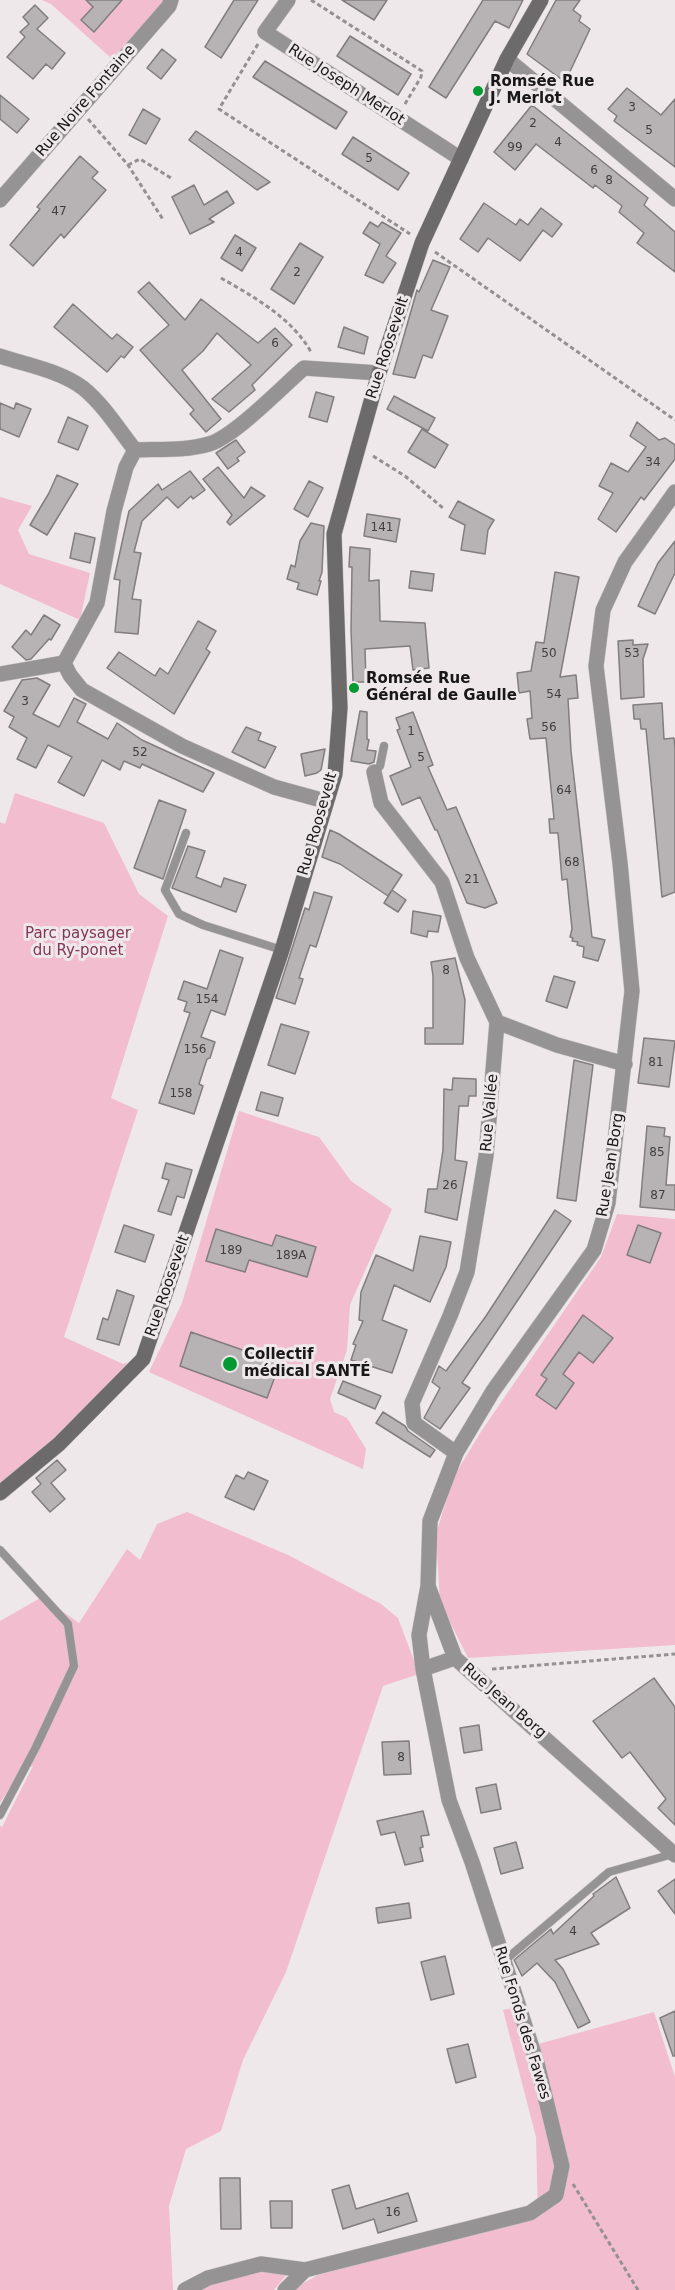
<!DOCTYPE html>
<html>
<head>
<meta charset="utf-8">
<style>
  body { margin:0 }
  canvas { display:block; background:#eee8ea }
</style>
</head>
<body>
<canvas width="675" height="2290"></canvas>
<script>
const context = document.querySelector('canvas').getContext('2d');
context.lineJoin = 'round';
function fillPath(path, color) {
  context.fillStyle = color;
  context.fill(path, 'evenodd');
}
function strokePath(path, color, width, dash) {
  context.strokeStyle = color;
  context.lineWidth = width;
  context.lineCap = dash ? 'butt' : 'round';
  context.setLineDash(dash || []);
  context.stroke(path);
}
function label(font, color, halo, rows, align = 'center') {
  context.font = font + ' "DejaVu Sans",sans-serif';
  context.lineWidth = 6;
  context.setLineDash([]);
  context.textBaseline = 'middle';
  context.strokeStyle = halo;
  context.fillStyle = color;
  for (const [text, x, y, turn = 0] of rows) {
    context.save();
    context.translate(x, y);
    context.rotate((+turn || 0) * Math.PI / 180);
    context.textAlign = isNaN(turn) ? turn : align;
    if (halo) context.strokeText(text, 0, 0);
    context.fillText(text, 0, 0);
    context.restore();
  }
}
fillPath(new Path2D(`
  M42 0H170L169 6 111 58 51 4Z
  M0 497 32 506 18 530 29 554 90 573 80 620 0 584Z
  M15 793 104 823 139 894 168 916 111 1098 138 1110 64 1337 123 1364 143 1359 0 1493V822L5 824Z
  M239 1111 319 1137 351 1181 392 1209 350 1305 347 1350 330 1399 334 1412 347 1418 366 1449 363 1469 149 1372 182 1303Z
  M617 1214 675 1219V1645L468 1658 440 1602 436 1534 453 1478 482 1430 601 1257Z
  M187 1512 288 1555 381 1604 398 1618 419 1674 383 1686 286 1972 243 2060 221 2131 186 2149 169 2206 173 2290H0V1826L2 1827 33 1766 20 1772 0 1803V1621L42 1597 79 1623 127 1549 140 1560 157 1524Z
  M517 2007 531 2046 654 2012 675 2077V2290H291L318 2275 538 2215 536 2137 503 2010Z
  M265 2268 286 2275 274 2290H199L218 2280Z`), '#f2bdcf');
const building = new Path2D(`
  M86 0H122L94 32 81 20 93 7Z
  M234 0H258L221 58 205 47Z
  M342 0H387L374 20Z
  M483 0H523L509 28 495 21 446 98 429 87Z
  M556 0H580L573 10 581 16 579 21 590 29 565 82 527 54Z
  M35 5 48 18 37 29 65 53 52 69 46 64 33 79 7 57 25 37 20 32 29 24 23 17Z
  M350 36 411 74 398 95 337 56Z
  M162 49 176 60 161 79 147 68Z
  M265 61 347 112 336 129 253 77Z
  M627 88 661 115 675 99V167L614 121 617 116 608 109Z
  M0 95 29 119 17 133 0 119Z
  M532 105 648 198 644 205 675 232V272L637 243 644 233 619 212 622 206 595 185 593 188 536 144 515 170 494 152Z
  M143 109 160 119 146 144 129 135Z
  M196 131 270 182 257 190 189 140Z
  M353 137 409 173 398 190 342 154Z
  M80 156 98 172 92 178 106 190 64 238 61 234 33 266 10 245 40 209 37 207Z
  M194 185 204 205 227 191 234 203 209 219 214 222 190 234 172 197Z
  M484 203 516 225 520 219 528 225 541 208 562 224 552 237 543 230 520 261 488 238 478 252 460 239Z
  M370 222 378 227 382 222 401 233 386 256 396 263 383 283 365 275 380 244 363 233Z
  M235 235 256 248 242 271 221 258Z
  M300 243 323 257 294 304 271 289Z
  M433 260 450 267 431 310 448 316 432 358 423 355 415 378 393 374 417 290 419 292Z
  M149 282 185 320 201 299 258 343 275 328 292 345 252 385 255 390 229 412 212 399 251 365 217 333 203 351 182 370 221 419 206 432 190 414 194 410 140 350 169 325 138 292Z
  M73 304 112 339 117 334 133 347 124 358 121 356 107 372 54 327Z
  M344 327 368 337 364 354 338 347Z
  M316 392 334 397 327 422 309 417Z
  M394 396 435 418 428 431 387 409Z
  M0 403 14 409 16 403 31 409 19 437 0 429Z
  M68 417 88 426 78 450 58 442Z
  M637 422 659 440 665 438 675 445V459L644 500 641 497 616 532 598 519 613 493 599 486 611 463 628 472 646 447 630 436Z
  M422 429 448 445 435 468 408 452Z
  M236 440 245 452 237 458 239 461 228 469 216 453Z
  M218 467 244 498 251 487 265 496 230 525 227 522 232 515 203 479Z
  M190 471 205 490 193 499 191 496 178 508 167 497 142 521 134 552 141 553 132 599 141 600 138 634 115 632 120 580 114 579 129 511 158 484 162 490Z
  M57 475 78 484 47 535 30 525 49 493Z
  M309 481 323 488 308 517 294 509Z
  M458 501 494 520 488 530 485 554 461 550 465 525 449 517Z
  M367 514 400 519 396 542 364 536Z
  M311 523 324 526 322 572 319 581H321L317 595 297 589 299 583 287 579 291 565 295 567 300 541Z
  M75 533 95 538 90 563 70 558Z
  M675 541V573L655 614 638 606 658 563Z
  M350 547 370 549 369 581 379 580 380 621 425 623 429 668 413 670 410 646 365 649 366 682H353L351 630 352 567H349Z
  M411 571 434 574 432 591 409 588Z
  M555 572 579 577 560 677 576 675 578 698 568 699 571 751 592 937 605 940 598 961 583 957 584 947 577 945 578 942 572 941 573 938 570 937 572 929 567 879 562 880 558 833H550L549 819H554L546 738 530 739 527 719 532 718 530 691 519 693 517 673 531 671 536 642 544 643Z
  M44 615 60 625 51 640 49 639 31 659 26 660 12 647 26 630 31 635Z
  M198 621 216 631 206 649 210 652 174 714 107 668 119 652 155 676 160 668 168 674Z
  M633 640V645L648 644 643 659 644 697 621 699 618 641Z
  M37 678 50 685 33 714 59 727 74 698 86 704 77 722 108 739 117 723 142 740 214 773 203 792 142 764 140 768 124 761 120 770 102 760 84 796 58 782 72 757 48 745 36 768 17 759 27 738 9 727 14 717 4 711 22 680Z
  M662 703 664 739 674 738 675 748V892L662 897 646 729H641L640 719H634L633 705Z
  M360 711 367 712V739L369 740 367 750 376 751 374 762 369 764 351 761Z
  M413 712 433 765 428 767 447 810 456 807 497 903 485 908 467 903 437 830H435L420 797 402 805 390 776 411 767 397 730 400 729 396 718Z
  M246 727 261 733 258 740 276 747 265 768 232 752Z
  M325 749 321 770 317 773 305 776 301 754Z
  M159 800 186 810 163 879 134 868Z
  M330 830 339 834 402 875 388 896 340 864 322 857Z
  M188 846 205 851 196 877 221 887 224 878 246 885 236 912 172 888Z
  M392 890 406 900 398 912 384 903Z
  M314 892 332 897 316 947 310 945 299 978 303 979 295 1004 276 998 305 908 309 910Z
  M413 911 441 916 438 932 428 931 427 937 411 933Z
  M220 950 243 958 225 1015 211 1010 201 1037 215 1042 210 1058 207 1059 199 1084 203 1086 194 1114 159 1103 190 1013 184 1011 187 1002 178 999 184 981 207 989Z
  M455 958 465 1000 463 1044H425V1028H433V976L431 962Z
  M554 976 575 982 567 1008 546 1001Z
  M281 1024 309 1032 295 1074 268 1065Z
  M644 1038 675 1041 669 1087 638 1083Z
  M574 1060 593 1065 576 1201 557 1198Z
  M453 1078 476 1079V1096H469L468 1106H459L455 1160 467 1162 457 1220 425 1212 428 1189H437L443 1150 444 1089 452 1090Z
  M261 1092 283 1098 278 1116 256 1110Z
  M647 1126 665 1128 664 1136 670 1137 666 1185H675V1210L640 1207Z
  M166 1163 192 1170 184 1198 177 1196 171 1215 158 1211 169 1180 162 1178Z
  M555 1210 571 1221 462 1383 470 1388 440 1429 424 1418 440 1388 432 1382 439 1366 446 1371 486 1316Z
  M124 1225 154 1235 145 1262 115 1252Z
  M638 1225 661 1233 650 1263 627 1255Z
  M216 1229 272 1246 276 1235 316 1247 307 1277 249 1260 245 1272 206 1261Z
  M420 1236 451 1242 446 1267 430 1302 394 1285 382 1320 407 1330 392 1373 351 1360 356 1345 353 1344 363 1321 359 1320 361 1292 376 1255 413 1271Z
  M117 1290 134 1296 119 1345 97 1339 103 1318 108 1320Z
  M583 1315 613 1338 593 1363 579 1352 563 1374 574 1383 556 1409 536 1395 547 1379 541 1375Z
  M191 1332 280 1363 267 1398 180 1366Z
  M343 1381 381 1396 375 1409 338 1393Z
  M383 1412 405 1426 408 1431 435 1450 430 1457 376 1423Z
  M57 1460 66 1470 51 1483 65 1499 50 1512 32 1492 41 1484 36 1478Z
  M248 1472 268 1481 254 1510 225 1497 236 1475 244 1479Z
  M654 1678 675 1707V1825L658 1808 666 1799 630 1752 622 1758 593 1721Z
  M479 1725 482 1750 464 1753 460 1728Z
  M409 1741 411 1774 384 1775 382 1742Z
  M496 1784 501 1809 481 1813 476 1788Z
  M423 1811 429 1835 421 1836 423 1847 420 1848 423 1861 405 1865 395 1832 381 1835 377 1821Z
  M516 1842 523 1868 501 1874 494 1848Z
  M616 1877 630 1908 591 1933 599 1944 555 1960 563 1969 590 2022 578 2028 555 1982 537 1963 522 1976 514 1960 551 1929 553 1934 594 1896 593 1894Z
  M675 1879V1914L658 1891Z
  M409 1903 411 1918 378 1923 376 1908Z
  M445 1956 454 1994 431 2000 421 1962Z
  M675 2011V2056H673L660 2018Z
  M468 2044 476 2077 456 2083 447 2049Z
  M220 2178H240L241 2229H221Z
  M349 2185 356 2209 408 2193 417 2221 378 2233 374 2219 343 2229 332 2190Z
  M270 2201H292V2228H271Z`);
fillPath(building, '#b7b2b4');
strokePath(building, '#827d7e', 1.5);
const service = new Path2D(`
  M374 772 380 766 384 746
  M186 833 165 890 179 914 203 925 282 950
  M0 1550 68 1624 74 1666 36 1747 0 1815
  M504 1961 609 1872 673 1854`);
const minor = new Path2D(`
  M288 0 265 32 461 159
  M507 59 675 199
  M0 200 169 6 171 0
  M0 356C27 365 61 371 83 388 104 405 119 430 135 450
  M135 450C159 449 185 451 209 444 234 437 283 386 304 368L379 373
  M675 492 625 562 603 610 596 666 620 863 632 991 608 1203 594 1250 493 1391 456 1453 430 1521 428 1586 455 1658 675 1855
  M64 663 70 675 82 690 182 746 274 787 325 801
  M64 663 97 603 114 511 126 467 135 450
  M0 674 64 663
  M374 772 381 803 442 882 467 958 497 1022 486 1156 467 1272 450 1316 412 1403 414 1423 456 1453
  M497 1022 557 1045 625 1064
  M423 1669 455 1658
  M185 2290 208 2278 261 2264 305 2270 530 2213 556 2195 562 2166 537 2063 472 1862 449 1800 423 1669 419 1635 428 1586
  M285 2290 305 2270`);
const secondary = new Path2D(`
  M0 1493 59 1444 143 1359 282 950 335 774 340 708 334 534 379 373 422 243 507 59 541 0`);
strokePath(service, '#c8c2c4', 9);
strokePath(minor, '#c8c2c4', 16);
strokePath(secondary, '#c8c2c4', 16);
strokePath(new Path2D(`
  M311 0 422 71 421 77 405 104
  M258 44 219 109 410 234
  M88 119 128 165 164 221
  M128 165 140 159 171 178
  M435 252 675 420
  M221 278C254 297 292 318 311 352
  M373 456 405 476 443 508
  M492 1669 675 1654
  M573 2184 638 2290`), '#959092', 3, [4.5, 3]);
strokePath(service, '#969394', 8);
strokePath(minor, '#969394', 15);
strokePath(secondary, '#6d6a6b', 15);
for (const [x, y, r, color] of [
  [478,91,6,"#039a33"],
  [354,688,6,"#039a33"],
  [230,1364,8,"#039a33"]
]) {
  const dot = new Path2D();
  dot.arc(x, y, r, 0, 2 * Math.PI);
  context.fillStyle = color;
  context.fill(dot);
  strokePath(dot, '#eee8ea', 2);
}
label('12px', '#403e3f', null, [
  ["3",632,108],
  ["2",533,124],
  ["5",649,131],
  ["4",558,143],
  ["99",515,148],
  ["5",369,159],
  ["6",594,171],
  ["8",609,181],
  ["47",59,212],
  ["4",239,253],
  ["2",297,273],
  ["6",275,344],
  ["34",653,463],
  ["141",382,528],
  ["50",549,654],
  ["53",632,654],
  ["54",554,695],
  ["3",25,702],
  ["56",549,728],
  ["1",411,732],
  ["52",140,753],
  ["5",421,758],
  ["64",564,791],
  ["68",572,863],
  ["21",472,880],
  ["8",446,971],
  ["154",207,1000],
  ["156",195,1050],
  ["81",656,1063],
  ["158",181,1094],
  ["85",657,1153],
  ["26",450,1186],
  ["87",658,1196],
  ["189",231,1251],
  ["189A",291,1256],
  ["8",401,1758],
  ["4",573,1932],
  ["16",393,2213]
]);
label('bold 15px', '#191718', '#eee8ea', [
  ["Romsée Rue",490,82],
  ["J. Merlot",490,99],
  ["Romsée Rue",366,679],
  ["Général de Gaulle",366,696],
  ["Collectif",244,1355],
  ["médical SANTÉ",244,1372]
], 'left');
label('15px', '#191718', '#eee8ea', [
  ["Rue Joseph Merlot",346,85,33],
  ["Rue Noire Fontaine",86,101,-49],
  ["Rue Roosevelt",388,348,-72],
  ["Rue Roosevelt",318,824,-74],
  ["Rue Vallée",490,1113,-85],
  ["Rue Jean Borg",611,1165,-81],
  ["Rue Roosevelt",168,1286,-71],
  ["Rue Jean Borg",504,1701,41],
  ["Rue Fonds des Fawes",522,2023,73]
]);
label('15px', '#823555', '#eee8ea', [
  ["Parc paysager",78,934],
  ["du Ry-ponet",78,951]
]);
</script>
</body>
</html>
